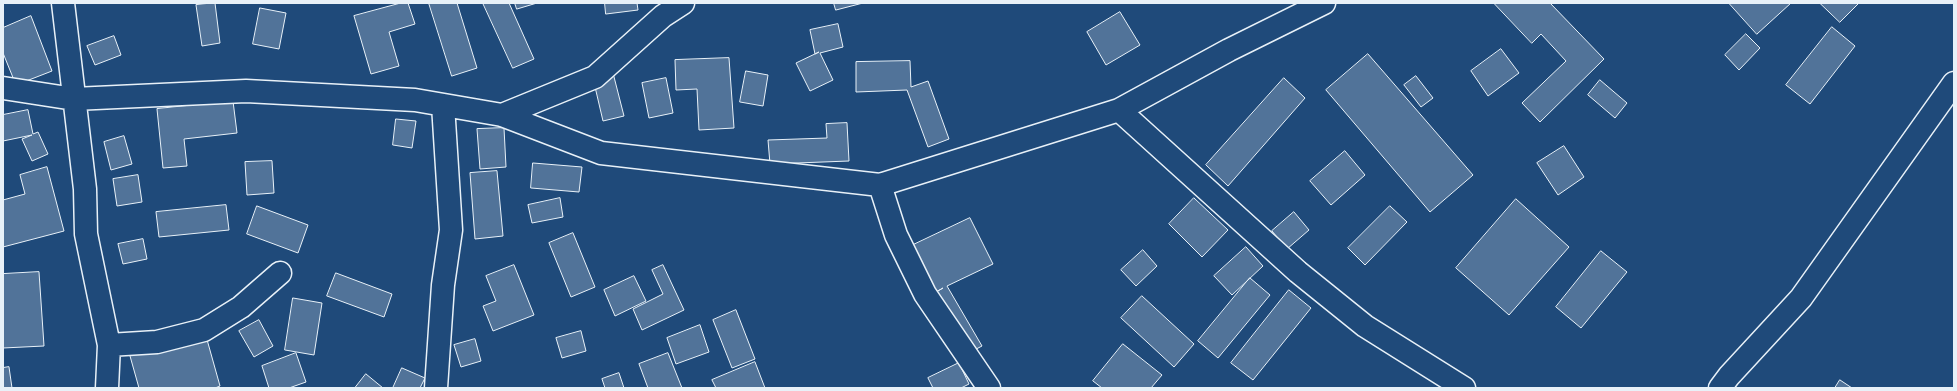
<!DOCTYPE html>
<html>
<head>
<meta charset="utf-8">
<style>
  body { margin:0 }
  #map { position:relative; width:1957px; height:391px; overflow:hidden; background:#1f4a7a; font-family:Mynerve,sans-serif }
  canvas { display:block }
  .frame { position:absolute; inset:0; border:4px solid #e8f1f8; pointer-events:none }
</style>
</head>
<body>
<div id="map">
<canvas width="1957" height="391"></canvas>
<div class="frame"></div>
</div>
<script>
const context = document.querySelector('canvas').getContext('2d');
context.lineJoin = 'round';
function fillPath(path, color) {
  context.fillStyle = color;
  context.fill(path, 'evenodd');
}
function strokePath(path, color, width, dash) {
  context.strokeStyle = color;
  context.lineWidth = width;
  context.lineCap = dash ? 'butt' : 'round';
  context.setLineDash(dash || []);
  context.stroke(path);
}
const building = new Path2D(`
  M215 3 220 43 202 46 196 5Z
  M401 3H408L415 24 389 32 399 66 371 74 354 16Z
  M429 3H457L477 68 452 76Z
  M483 3H509L534 59 513 68Z
  M515 3H537L517 9Z
  M605 3H637L638 10 606 14Z
  M834 3H863L836 10Z
  M1494 3H1550L1604 59 1540 122 1522 103 1566 61 1541 34 1532 43Z
  M1729 3H1791L1757 34Z
  M1820 3H1859L1840 22Z
  M260 8 286 13 279 49 253 44Z
  M1120 12 1140 45 1106 65 1087 32Z
  M31 16 52 71 16 85 3 53V28Z
  M838 24 843 47 820 53 833 80 810 91 796 63 819 52 815 54 810 30Z
  M1832 27 1855 46 1810 104 1786 85Z
  M1746 34 1760 48 1739 70 1725 55Z
  M114 36 121 55 95 65 87 46Z
  M1501 49 1519 73 1488 96 1471 71Z
  M1368 54 1473 175 1430 212 1326 90Z
  M729 58 734 128 699 130 697 89 676 90 675 60Z
  M910 61 911 87 928 81 949 139 928 147 907 90 856 92V62Z
  M612 69 624 116 603 121 592 74Z
  M746 71 768 75 763 106 740 102Z
  M1416 76 1433 98 1421 107 1404 85Z
  M666 78 673 113 649 118 642 83Z
  M1284 78 1305 98 1228 186 1206 165Z
  M1600 80 1627 103 1615 118 1588 95Z
  M233 101 237 133 184 139 187 166 163 168 157 109Z
  M28 110 33 134 38 132 48 154 32 161 22 139 32 135 3 141V115Z
  M396 119 416 121 412 148 393 145Z
  M847 123 849 161 770 164 768 140 827 138 826 124Z
  M504 128 506 167 480 169 477 129Z
  M124 136 132 164 111 170 104 142Z
  M1564 146 1584 177 1558 195 1537 163Z
  M1345 151 1365 175 1331 205 1310 181Z
  M272 161 274 193 247 195 245 162Z
  M533 163 582 167 579 192 531 188Z
  M47 167 64 231 3 247V200L25 194 20 175Z
  M497 171 503 236 475 239 470 173Z
  M138 175 142 202 117 206 113 179Z
  M560 198 563 217 532 223 528 205Z
  M1194 198 1228 230 1202 257 1169 224Z
  M1516 199 1569 247 1509 315 1456 268Z
  M226 205 229 230 159 237 156 212Z
  M257 206 308 225 298 253 247 234Z
  M1390 206 1407 222 1365 265 1348 248Z
  M1294 212 1309 230 1287 249 1272 231Z
  M970 218 993 264 947 286 982 346 963 356 928 297 943 288 932 294 909 247Z
  M573 233 595 287 571 297 549 243Z
  M143 239 147 259 123 264 118 244Z
  M1246 247 1263 266 1232 295 1214 276Z
  M1143 250 1157 266 1136 286 1121 270Z
  M1601 251 1627 272 1581 328 1556 307Z
  M514 265 534 315 493 331 483 306 496 301 486 276Z
  M663 265 684 310 642 330 633 309 663 294 652 270Z
  M39 272 44 346 3 348V274Z
  M336 273 392 294 384 317 327 296Z
  M634 276 646 301 615 316 604 290Z
  M1250 278 1270 295 1218 358 1198 341Z
  M1289 290 1311 308 1253 380 1231 363Z
  M1142 296 1194 344 1174 367 1121 318Z
  M293 298 322 303 314 355 285 350Z
  M736 310 755 359 732 368 713 320Z
  M259 320 273 346 254 357 239 331Z
  M700 325 709 352 676 364 667 338Z
  M581 331 586 351 562 358 556 338Z
  M206 336 220 386 215 388H139L130 356Z
  M475 339 481 361 461 367 454 345Z
  M1123 344 1162 375 1151 388H1102L1093 381Z
  M296 353 306 382 289 388H269L262 366Z
  M668 353 682 388H648L639 364Z
  M755 362 765 388H716L712 380Z
  M959 363 969 384 961 388H933L928 378Z
  M9 367 12 388H3V368Z
  M402 368 425 378 420 388H393Z
  M619 373 624 388H605L602 379Z
  M366 374 383 388H355Z
  M1840 380 1852 388H1835Z`);
fillPath(building, '#517399');
strokePath(building, '#e8f1f8', 1);
const minor = new Path2D(`
  M63 3 85 189 86 234 109 345 107 388
  M3 88 74 99 246 91 415 100 502 115 601 153 880 185 1119 110 1229 50 1324 3
  M1119 110 1298 272 1365 326 1464 388
  M502 115 595 77 663 16 683 3
  M880 185 896 235 925 294 989 388
  M109 345 157 342 204 330 241 307 280 273
  M436 388 443 285 451 230 443 105
  M1720 388 1729 376 1801 298 1954 83`);
strokePath(minor, '#e8f1f8', 25);
strokePath(minor, '#1f4a7a', 22);
</script>
</body>
</html>
